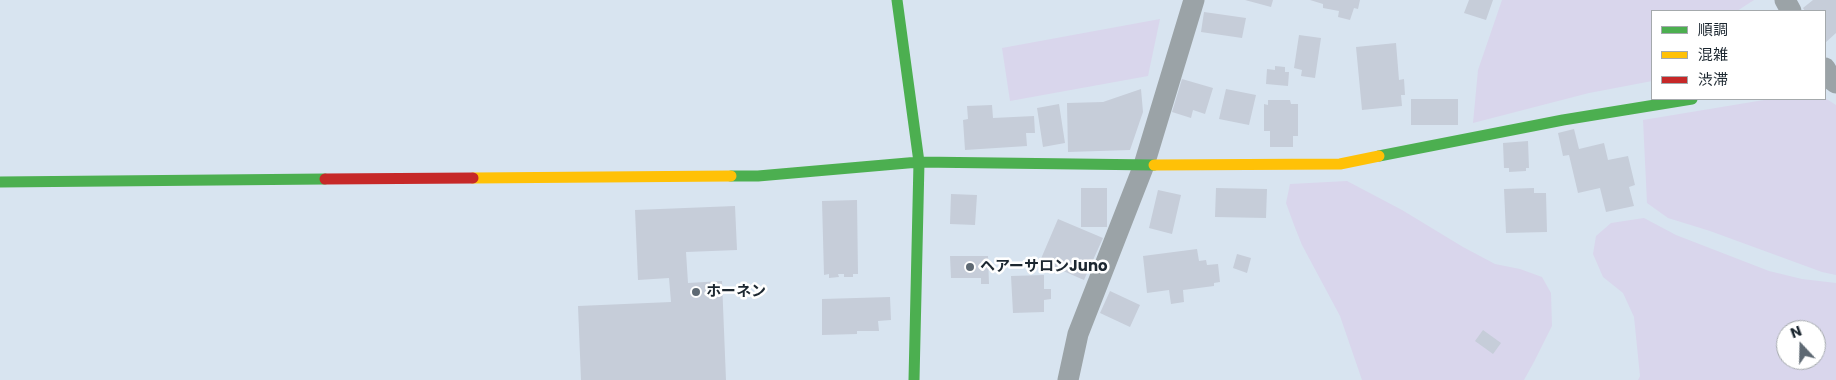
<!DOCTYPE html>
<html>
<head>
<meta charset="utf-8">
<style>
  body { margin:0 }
  #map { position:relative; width:1836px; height:380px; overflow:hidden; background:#d8e4f0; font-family:Poppins,"Noto Sans JP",sans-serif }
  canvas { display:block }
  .legend { position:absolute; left:1651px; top:10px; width:175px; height:90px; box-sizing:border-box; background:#fff; border:1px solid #a4a9ac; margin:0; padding:6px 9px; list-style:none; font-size:15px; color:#1c2730 }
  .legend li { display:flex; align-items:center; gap:10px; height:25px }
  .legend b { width:25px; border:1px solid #a4a9ac }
  .north { position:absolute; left:1776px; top:320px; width:50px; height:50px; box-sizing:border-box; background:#fff; border:1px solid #a4a9ac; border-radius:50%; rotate:339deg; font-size:14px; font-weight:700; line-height:20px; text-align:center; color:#1c2730 }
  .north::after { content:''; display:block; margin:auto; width:18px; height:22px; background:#5e6973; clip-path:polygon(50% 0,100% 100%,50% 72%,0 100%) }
</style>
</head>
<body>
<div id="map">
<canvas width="1836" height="380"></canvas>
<ul class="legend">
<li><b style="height:6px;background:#4caf50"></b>順調</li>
<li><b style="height:6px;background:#ffc107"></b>混雑</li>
<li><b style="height:6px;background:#c62828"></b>渋滞</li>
</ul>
<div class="north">N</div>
</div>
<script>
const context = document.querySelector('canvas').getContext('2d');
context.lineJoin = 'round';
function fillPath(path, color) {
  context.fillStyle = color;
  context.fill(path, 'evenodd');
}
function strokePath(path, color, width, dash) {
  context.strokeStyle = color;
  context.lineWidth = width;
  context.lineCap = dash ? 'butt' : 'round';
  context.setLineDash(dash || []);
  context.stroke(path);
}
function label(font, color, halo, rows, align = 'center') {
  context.font = font + ' Poppins,"Noto Sans JP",sans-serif';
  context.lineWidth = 5;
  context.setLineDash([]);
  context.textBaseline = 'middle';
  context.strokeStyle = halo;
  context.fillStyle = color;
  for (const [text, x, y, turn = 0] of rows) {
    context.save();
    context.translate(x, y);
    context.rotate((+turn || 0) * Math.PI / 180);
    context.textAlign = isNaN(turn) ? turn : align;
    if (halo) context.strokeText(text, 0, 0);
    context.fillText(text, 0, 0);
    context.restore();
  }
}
fillPath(new Path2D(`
  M1502 0H1754L1737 11H1652V81L1589 93 1473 123 1478 70Z
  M1160 19 1148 76 1010 101 1002 48Z
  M1825 98 1836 105V275L1822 272 1710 231 1668 218 1647 203 1643 120 1770 99Z
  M1347 181 1402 210 1463 247 1495 264 1520 269 1542 277 1551 293 1552 326 1535 360 1524 380H1362L1340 316 1302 245 1294 225 1286 203 1290 184Z
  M1644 218 1676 235 1769 271 1802 279 1836 283V380H1638L1640 376 1634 317 1623 293 1603 277 1593 254 1596 236 1611 223ZM1786 330H1816V360H1786Z`), '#d9d6ec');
fillPath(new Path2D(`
  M1245 0H1273L1271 7Z
  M1310 0H1360L1358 9 1354 8 1350 20 1338 17 1339 11 1323 8V4Z
  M1469 0H1493L1486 20 1464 13Z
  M1813 0H1836V33L1825 43V11H1805L1803 8Z
  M1204 12 1246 18 1242 38 1201 32Z
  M1299 35 1321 38 1315 78 1301 76 1302 70 1294 68Z
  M1396 43 1399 80 1404 79 1405 95H1401L1402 106 1362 110 1356 47Z
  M1275 66 1285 67V72H1289L1288 86 1266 84 1267 69 1275 70Z
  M1182 79 1213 88 1205 114 1193 110 1191 118 1172 112Z
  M1141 89 1143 112 1130 150 1068 152 1067 103 1103 102Z
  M1226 89 1256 95 1249 125 1219 119Z
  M1411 99H1458V125H1411Z
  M1268 100H1290L1291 104H1298V136H1293V147H1270V131H1264V104L1268 105Z
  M1059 104 1065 143 1043 147 1037 108Z
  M992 105 993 118 1034 116 1035 133H1026L1027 146 965 150 963 120 968 119 967 106Z
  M1574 129 1579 149 1604 143 1608 160 1628 156 1635 185 1629 187 1634 206 1606 212 1600 188 1578 193 1569 155 1563 156 1558 133Z
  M1528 141 1529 168H1526V171L1509 172V168H1504L1503 143Z
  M1081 188H1107V227H1081Z
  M1216 188 1267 189 1266 218 1215 217Z
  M1534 188V193H1546L1547 232 1506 233 1504 189Z
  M1158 190 1181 195 1172 234 1149 228Z
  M951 194 977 195 975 225 950 224Z
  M857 200 858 274H853V277H844V274H838L839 277 829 278V274L824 275 822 201Z
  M735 206 737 250 686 252 688 283 722 281 726 380H581L578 306 671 302 669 278 638 280 635 210Z
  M1058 219 1103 238 1084 280 1040 261Z
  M1197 249 1199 261 1206 260 1207 265 1218 264 1220 282 1214 283V286L1183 290 1184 302 1171 304 1169 290 1147 293 1143 256Z
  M1237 254 1251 258 1247 273 1233 268Z
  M950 256H988L989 284H981V278H951Z
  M1044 275V289H1051V299L1044 300V312L1013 313 1011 276Z
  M1110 291 1140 305 1130 327 1100 313Z
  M890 297 891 320 878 321 879 331H857V334L822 335V299Z
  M1483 330 1501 343 1493 354 1475 341Z`), '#c6cdd9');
strokePath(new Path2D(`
  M1785 0 1791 11
  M1825 68 1832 80 1836 83
  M1068 380 1078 334 1144 165 1194 0`), '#9ba3a7', 21);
strokePath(new Path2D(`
  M897 0 919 162 914 380
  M1379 156 1563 120 1692 99
  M731 176H758L919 162 1154 165
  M0 182 325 179`), '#4caf50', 11);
strokePath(new Path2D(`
  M1154 165 1340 164 1379 156
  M473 178 731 176`), '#ffc107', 11);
strokePath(new Path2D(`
  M325 179 473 178`), '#c62828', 11);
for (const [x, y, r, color] of [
  [970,267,5,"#5e6973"],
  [696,292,5,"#5e6973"]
]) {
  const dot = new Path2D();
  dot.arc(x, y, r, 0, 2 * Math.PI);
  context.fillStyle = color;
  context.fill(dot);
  strokePath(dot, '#fff', 2);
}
label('bold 15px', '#1c2730', '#fff', [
  ["ヘアーサロンJuno",980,267],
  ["ホーネン",706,292]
], 'left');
</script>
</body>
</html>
